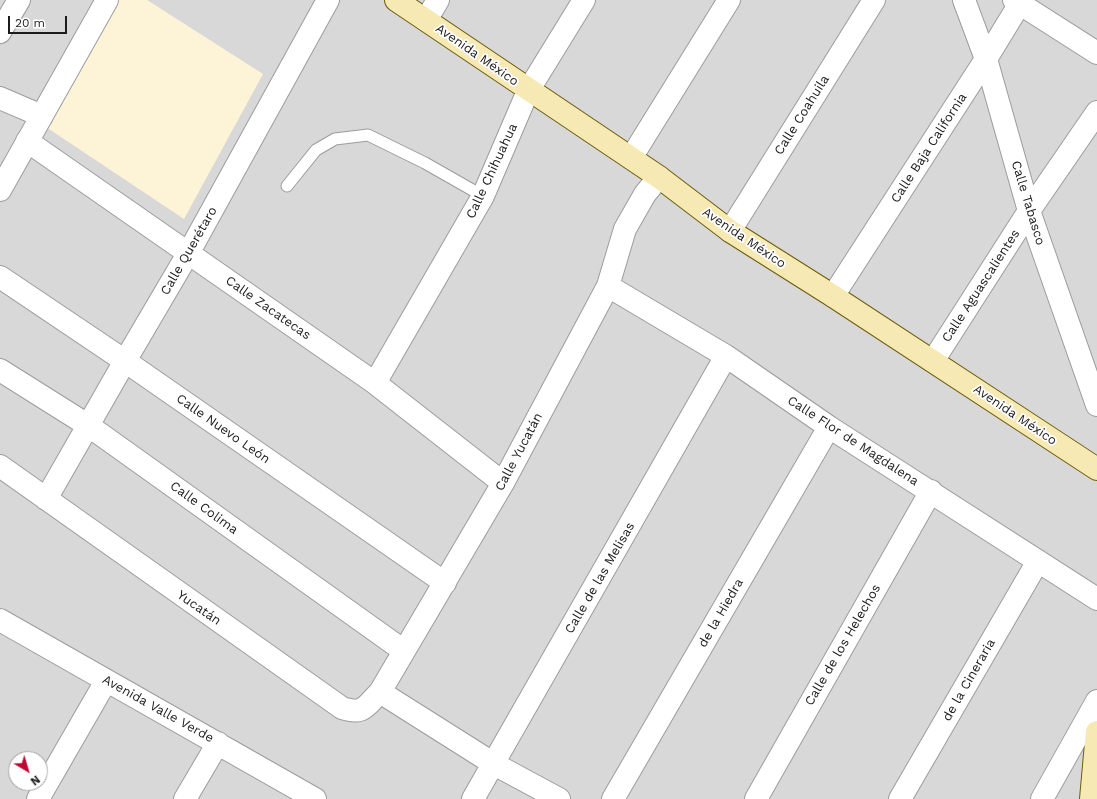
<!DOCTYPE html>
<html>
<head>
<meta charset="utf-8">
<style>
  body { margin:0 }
  #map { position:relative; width:1097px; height:799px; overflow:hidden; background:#ece5e0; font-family:"Work Sans",sans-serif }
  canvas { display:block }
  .north { position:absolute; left:8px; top:751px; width:40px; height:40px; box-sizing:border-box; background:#fff; border:1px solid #a4a4a4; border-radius:50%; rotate:142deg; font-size:11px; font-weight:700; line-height:16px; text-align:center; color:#1b1b1b }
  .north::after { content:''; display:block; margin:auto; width:14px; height:18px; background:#bd0834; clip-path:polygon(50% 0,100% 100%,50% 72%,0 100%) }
  .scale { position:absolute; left:8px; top:16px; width:59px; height:18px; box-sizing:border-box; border:2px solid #1b1b1b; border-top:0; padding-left:5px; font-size:12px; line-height:14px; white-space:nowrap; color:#1b1b1b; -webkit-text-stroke:3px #fff; paint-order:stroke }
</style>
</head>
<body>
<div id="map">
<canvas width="1097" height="799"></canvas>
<div class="north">N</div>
<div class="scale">20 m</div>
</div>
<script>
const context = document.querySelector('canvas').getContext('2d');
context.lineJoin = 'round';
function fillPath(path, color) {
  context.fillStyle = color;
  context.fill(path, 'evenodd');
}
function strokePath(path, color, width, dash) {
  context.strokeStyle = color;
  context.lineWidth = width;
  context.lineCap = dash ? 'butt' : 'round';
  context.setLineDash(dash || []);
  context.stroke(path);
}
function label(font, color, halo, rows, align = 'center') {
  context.font = font + ' "Work Sans",sans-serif';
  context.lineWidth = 3.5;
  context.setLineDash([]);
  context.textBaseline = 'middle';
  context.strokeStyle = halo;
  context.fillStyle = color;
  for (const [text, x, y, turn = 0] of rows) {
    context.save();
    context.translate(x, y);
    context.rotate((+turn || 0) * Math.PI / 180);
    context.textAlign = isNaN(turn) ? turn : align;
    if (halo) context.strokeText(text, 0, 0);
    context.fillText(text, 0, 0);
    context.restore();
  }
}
fillPath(new Path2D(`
  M0 0H1097V799H0ZM16 759H40V783H16Z`), '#d9d8d8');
fillPath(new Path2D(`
  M119 0H147L263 74 184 219 46 127Z`), '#fdf4d8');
const lane = new Path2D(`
  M287 186 316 150 335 139 368 135 425 163 483 196`);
const street = new Path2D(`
  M964 0 986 59 1029 211 1097 405
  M1014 0 1097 53
  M426 20 438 0
  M0 32 19 0
  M0 98 42 116
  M27 141 375 383 503 483
  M631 158 729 0
  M0 190 107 0
  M730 231 874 0
  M0 277 125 361 445 583
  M608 286 726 356 829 427 1097 599
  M833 296 986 59 1022 0
  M933 361 1029 211 1097 112
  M0 370 89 426 404 651
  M375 383 483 196 528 91 584 0
  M0 466 342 708C364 715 365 707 380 692L503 483 608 286 625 229 645 194 659 177
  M46 499 125 361 189 252 328 0
  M0 620 315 799
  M380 692 494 764 559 799
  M38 799 106 681
  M185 799 218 743
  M473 799 726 356
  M613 799 829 427
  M756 799 931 491
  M900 799 1038 561
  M1042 799 1097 701`);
const secondary = new Path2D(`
  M396 0 659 177 730 231 833 296 1097 469
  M1091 799 1097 732`);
strokePath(lane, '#9c9c9c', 13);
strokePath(street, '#9c9c9c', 24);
strokePath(secondary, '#6b5d09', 24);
strokePath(lane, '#fff', 11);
strokePath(street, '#fff', 22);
strokePath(secondary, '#f6e9b4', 22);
label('13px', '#1b1b1b', '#fff', [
  ["Avenida México",477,55,35],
  ["Calle Coahuila",802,115,-58],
  ["Calle Baja California",929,148,-57],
  ["Calle Chihuahua",492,171,-65],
  ["Calle Tabasco",1028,203,73],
  ["Avenida México",744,238,34],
  ["Calle Querétaro",189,251,-60],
  ["Calle Aguascalientes",981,286,-57],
  ["Calle Zacatecas",268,308,35],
  ["Avenida México",1015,415,34],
  ["Calle Nuevo León",223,429,35],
  ["Calle Flor de Magdalena",853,441,33],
  ["Calle Yucatán",519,452,-62],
  ["Calle Colima",204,508,36],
  ["Calle de las Melisas",600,578,-60],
  ["Yucatán",199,608,35],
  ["de la Hiedra",721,613,-60],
  ["Calle de los Helechos",843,645,-60],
  ["de la Cineraria",969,680,-60],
  ["Avenida Valle Verde",158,709,29]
]);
</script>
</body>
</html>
